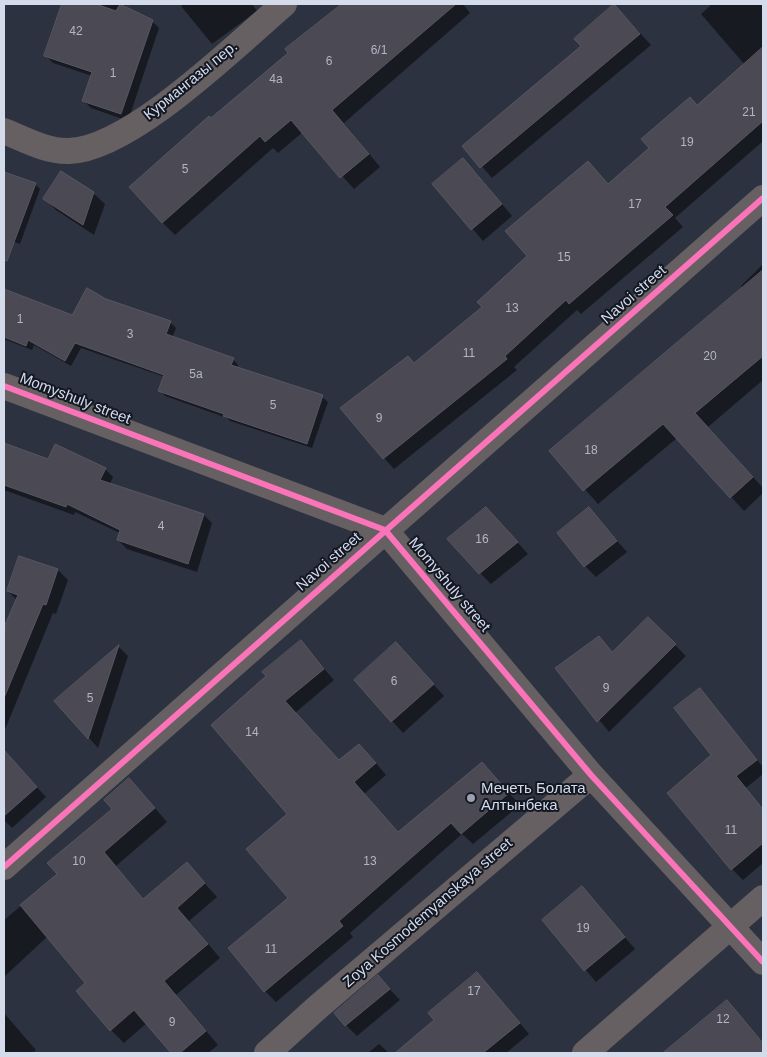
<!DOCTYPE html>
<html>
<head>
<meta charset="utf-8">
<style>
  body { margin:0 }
  #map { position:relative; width:767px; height:1057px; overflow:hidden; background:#2d3240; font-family:Arial,sans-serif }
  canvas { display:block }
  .frame { position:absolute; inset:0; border:5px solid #d4dbeb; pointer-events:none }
</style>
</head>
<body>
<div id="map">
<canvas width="767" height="1057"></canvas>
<div class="frame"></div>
</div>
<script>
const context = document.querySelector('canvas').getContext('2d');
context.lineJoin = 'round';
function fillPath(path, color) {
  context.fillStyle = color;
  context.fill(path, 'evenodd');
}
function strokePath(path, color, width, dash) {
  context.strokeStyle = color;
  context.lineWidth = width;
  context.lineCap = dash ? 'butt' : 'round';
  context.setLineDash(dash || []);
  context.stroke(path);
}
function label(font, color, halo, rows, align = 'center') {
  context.font = font + ' Arial,sans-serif';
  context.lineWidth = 4;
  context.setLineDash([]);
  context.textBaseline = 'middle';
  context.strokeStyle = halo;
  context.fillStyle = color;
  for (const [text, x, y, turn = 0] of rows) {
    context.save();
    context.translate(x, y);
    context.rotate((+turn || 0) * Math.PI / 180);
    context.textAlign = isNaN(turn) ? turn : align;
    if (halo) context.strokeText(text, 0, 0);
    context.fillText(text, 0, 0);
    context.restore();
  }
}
fillPath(new Path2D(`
  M63 4H126L125 8 152 21 159 28 128 121 91 108 84 101 92 76 53 63 46 56Z
  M184 4H252L257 11 212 44 181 6Z
  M343 4H463L470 13 344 123 380 167 354 189 303 132 278 153 273 148 175 235 162 222 211 119 290 53 287 49Z
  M709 4H763V143L762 142 675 218 683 227 581 314 577 310 514 367 517 370 394 469 384 458 414 364 484 307 609 185 745 65 701 14 710 6Z
  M614 5 651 45 492 178 464 146 583 47Z
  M474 170 512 216 483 241 434 184Z
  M4 173 35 184 40 189 20 244 4 238Z
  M93 193 105 204 94 235 56 210 45 199Z
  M763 264V380L708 427 763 488V493L744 511 677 438 598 504 551 451 743 289 741 286Z
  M4 290 73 317 106 300 170 322 176 328 172 338 233 359 238 365 237 368 322 397 328 402 312 448 230 421 227 418 165 396 160 390 165 377 81 348 71 366 34 345 32 350 4 339Z
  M4 445 49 461 105 469 113 477 110 484 204 515 212 523 197 572 127 549 118 540 120 533 75 512 74 515 4 490Z
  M589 509 627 552 596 577 585 566Z
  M497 520 528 554 491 584 480 573Z
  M58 570 68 580 56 614 53 613 4 732V630L17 600 8 591Z
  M648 618 686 656 609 732 557 668 599 637 613 653Z
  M300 641 334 680 295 713 340 761 359 745 370 756 386 775 364 794 399 833 482 763 520 805 473 844 462 834 350 933 353 937 276 1002 265 991 290 898 288 814 268 677Z
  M119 647 128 656 98 748 56 701Z
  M407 655 444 696 403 733 355 680Z
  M700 690 763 767V774L746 788 763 808V863L743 880 732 869Z
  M4 752 46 797 12 828 4 820Z
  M142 793 167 822 116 866 144 900 186 863 217 897 189 921 220 958 176 995 218 1045 208 1053H173L147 1023 124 1043 111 1030 87 983 48 936 4 977V920L58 875Z
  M582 888 635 949 596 982 544 921Z
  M477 973 529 1034 506 1053H397L436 1020Z
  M378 977 400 1000 357 1036 346 1025Z
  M727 1001 763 1042V1053H690L680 1041Z
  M4 1013 36 1050 32 1053H4Z
  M379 1044 389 1053H368Z`), '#0007');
const building = new Path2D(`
  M62 4H96L116 11 120 4 153 20 121 114 82 101 92 72 44 56Z
  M342 4H456L332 110 369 154 340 178 291 120 265 142 260 136 162 223 129 187 209 116 211 118 288 53 285 49Z
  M614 4 640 34 480 168 462 146 581 46 574 39Z
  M763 47V121L665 207 673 215 569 304 566 300 505 356 507 359 383 459 340 408 408 356 414 363 482 307 477 302 527 256 505 231 588 161 608 184 649 148 641 139 690 97 697 105Z
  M463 158 502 204 471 230 432 184Z
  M61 171 94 192 83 225 43 199Z
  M4 172 36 183 7 261 4 260Z
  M763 270V356L695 413 753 477 730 498 663 424 583 491 549 451Z
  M87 288 106 299 171 321 166 334 234 358 231 365 323 395 307 444 223 416 224 414 158 391 164 375 75 343 65 361 28 340 26 346 4 337V289L72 315Z
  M4 443 48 459 55 444 106 468 100 480 204 514 188 564 117 540 120 530 67 504 66 507 4 485Z
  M486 507 518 542 479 574 447 539Z
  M589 507 617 541 584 567 557 533Z
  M19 556 58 569 46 605 43 604 4 698V627L18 595 7 591Z
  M648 617 676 644 597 722 555 668 599 636 612 652Z
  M301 640 324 669 285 701 339 760 359 744 376 763 354 782 398 832 482 762 509 793 461 834 451 823 339 921 343 926 264 992 228 948 288 898 246 849 287 814 211 725 266 676 262 672Z
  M396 642 434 684 391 722 354 680Z
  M119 645 88 739 54 701Z
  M700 688 757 760 736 776 763 809V843L731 870 667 793 711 755 674 708Z
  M4 750 37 787 4 816Z
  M129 778 155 808 104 852 143 899 187 862 205 883 177 908 208 944 164 981 206 1031 180 1053H171L134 1010 110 1031 76 991 85 983 20 905 57 874 47 863 112 809 104 800Z
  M582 886 625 937 584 971 542 920Z
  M477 972 520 1023 483 1053H395L434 1020 428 1013Z
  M378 975 390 989 345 1026 334 1013Z
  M727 1000 763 1043V1053H663Z`);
fillPath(building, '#4a4954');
strokePath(building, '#585660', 1);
strokePath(new Path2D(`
  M4 131C24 139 47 152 69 151 131 149 236 45 284 4
  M4 386 385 530 591 775 763 962
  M4 867 763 198
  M267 1053 319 1006 591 775
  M585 1053 763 898`), '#666062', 26);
strokePath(new Path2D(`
  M4 386 385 530 591 775 763 962
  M4 867 763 198`), '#fb73b8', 6);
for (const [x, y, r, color] of [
  [471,798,5,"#9aa0af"]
]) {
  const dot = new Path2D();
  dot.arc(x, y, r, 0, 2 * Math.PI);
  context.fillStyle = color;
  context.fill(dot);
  strokePath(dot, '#131823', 2);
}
label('12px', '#b2b6c5', null, [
  ["42",76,32],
  ["6/1",379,51],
  ["6",329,62],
  ["1",113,74],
  ["4а",276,80],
  ["21",749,113],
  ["19",687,143],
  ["5",185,170],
  ["17",635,205],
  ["15",564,258],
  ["13",512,309],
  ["1",20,320],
  ["3",130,335],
  ["11",469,354],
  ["20",710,357],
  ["5а",196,375],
  ["5",273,406],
  ["9",379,419],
  ["18",591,451],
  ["4",161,527],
  ["16",482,540],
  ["6",394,682],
  ["9",606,689],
  ["5",90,699],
  ["14",252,733],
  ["11",731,831],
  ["10",79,862],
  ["13",370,862],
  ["19",583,929],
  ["11",271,950],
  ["17",474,992],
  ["12",723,1020],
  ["9",172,1023]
]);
label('15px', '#d4dbeb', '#131823', [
  ["Курмангазы пер.",191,81,-39],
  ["Navoi street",634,295,-41],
  ["Momyshuly street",75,399,21],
  ["Navoi street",329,562,-41],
  ["Momyshuly street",449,585,50],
  ["Zoya Kosmodemyanskaya street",428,913,-41]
]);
label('15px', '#d4dbeb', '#131823', [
  ["Мечеть Болата",481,789],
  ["Алтынбека",481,806]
], 'left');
</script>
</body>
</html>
